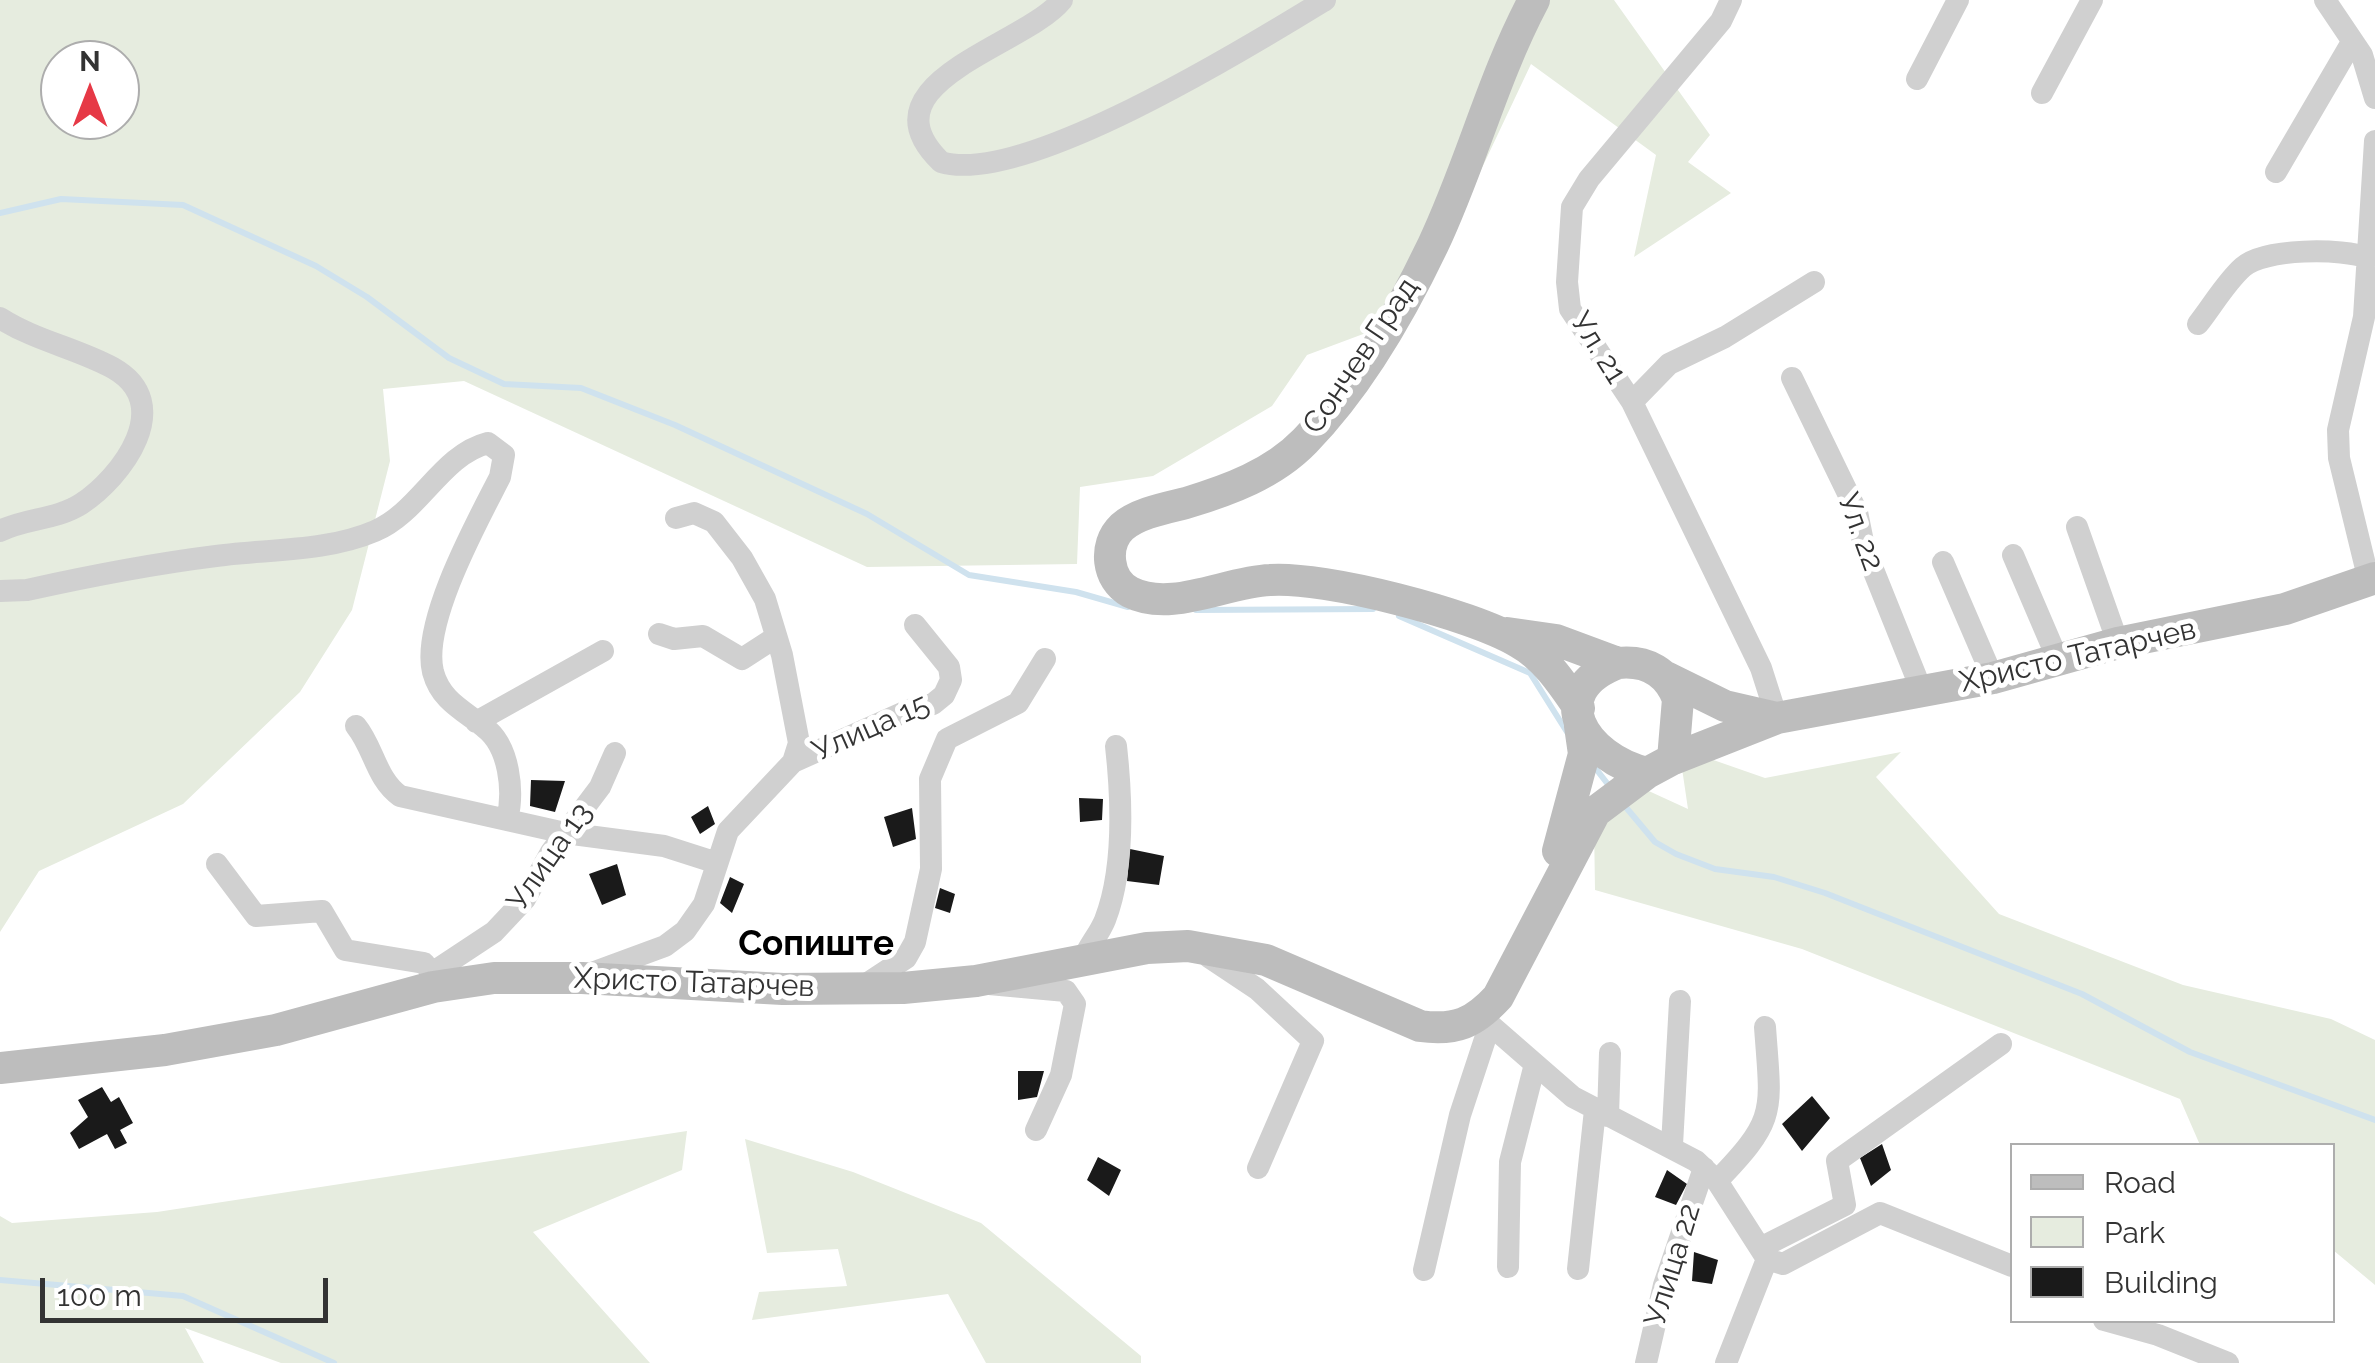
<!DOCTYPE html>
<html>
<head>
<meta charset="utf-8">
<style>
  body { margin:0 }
  #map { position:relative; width:2375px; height:1363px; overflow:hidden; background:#fff; font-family:Raleway,sans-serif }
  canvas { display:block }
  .legend { position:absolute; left:2010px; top:1143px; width:325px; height:180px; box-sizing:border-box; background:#fff; border:2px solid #adadad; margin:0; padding:12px 18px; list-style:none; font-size:30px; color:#333 }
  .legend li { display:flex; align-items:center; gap:20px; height:50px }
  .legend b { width:50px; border:2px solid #adadad }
  .north { position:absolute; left:40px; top:40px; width:100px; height:100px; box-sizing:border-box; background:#fff; border:2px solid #adadad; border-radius:50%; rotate:0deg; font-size:28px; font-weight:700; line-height:40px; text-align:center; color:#333 }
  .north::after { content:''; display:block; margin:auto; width:35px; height:45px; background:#e63946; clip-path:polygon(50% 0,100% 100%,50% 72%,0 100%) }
  .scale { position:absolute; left:40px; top:1278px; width:288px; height:45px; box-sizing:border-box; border:5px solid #333; border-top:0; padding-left:12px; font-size:30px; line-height:35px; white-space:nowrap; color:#333; -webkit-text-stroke:8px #fff; paint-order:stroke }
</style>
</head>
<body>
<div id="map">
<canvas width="2375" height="1363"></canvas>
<ul class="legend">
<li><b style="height:12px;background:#bdbdbd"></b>Road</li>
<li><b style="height:28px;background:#e6ecdf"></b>Park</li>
<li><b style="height:28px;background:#1a1a1a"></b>Building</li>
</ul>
<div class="north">N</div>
<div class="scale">100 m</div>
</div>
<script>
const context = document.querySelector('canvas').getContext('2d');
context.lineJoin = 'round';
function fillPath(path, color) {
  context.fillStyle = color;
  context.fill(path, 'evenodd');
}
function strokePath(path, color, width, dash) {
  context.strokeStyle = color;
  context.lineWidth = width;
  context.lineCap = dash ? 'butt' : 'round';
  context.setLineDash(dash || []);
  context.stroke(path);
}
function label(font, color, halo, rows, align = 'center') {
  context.font = font + ' Raleway,sans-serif';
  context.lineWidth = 10;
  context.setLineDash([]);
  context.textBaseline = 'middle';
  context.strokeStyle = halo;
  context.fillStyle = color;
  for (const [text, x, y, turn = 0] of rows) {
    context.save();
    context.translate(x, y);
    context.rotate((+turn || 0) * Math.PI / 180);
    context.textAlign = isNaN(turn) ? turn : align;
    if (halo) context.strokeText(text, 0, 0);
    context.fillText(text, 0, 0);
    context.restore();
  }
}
fillPath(new Path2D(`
  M0 0H1614L1710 135 1688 162 1731 193 1634 257 1656 155 1531 64 1447 242 1390 324 1307 355 1272 406 1153 476 1080 487 1077 564 867 567 464 381 383 389 390 461 352 610 300 692 183 804 39 871 0 932ZM60 60H120V120H60Z
  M1679 748 1765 778 1901 752 1876 777 1999 914 2183 985 2331 1019 2375 1040V1285L2333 1250 2332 1146 2200 1145 2180 1099 1802 949 1595 890 1594 824 1640 787 1688 809Z
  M687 1131 682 1170 533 1232 650 1363H281L185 1328 204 1363H0V1216L12 1223 157 1212Z
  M745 1139 853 1172 981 1223 1141 1356V1363H986L948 1294 752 1320 759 1292 847 1286 838 1249 767 1253Z`), '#e6ecdf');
strokePath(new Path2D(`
  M0 213 61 199 183 205 316 266 367 297 449 358 504 384 581 388 675 425 867 514 969 575 1076 592 1128 607
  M1196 610 1373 609
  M1399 616 1530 673 1567 732
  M1593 765 1610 787
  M1624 805 1655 842 1676 854 1715 869 1774 877 1825 893 2082 994 2190 1052 2375 1120
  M0 1280 183 1296 334 1363`), '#cfe2ee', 6);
fillPath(new Path2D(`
  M531 780 565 781 555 812 530 806Z
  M1079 798 1103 799 1102 820 1080 822Z
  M708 806 715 824 700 834 691 817Z
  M912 808 916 839 893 847 884 817Z
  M1130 849 1164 856 1159 885 1127 881Z
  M617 864 626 895 602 905 589 874Z
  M730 877 744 884 732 913 720 903Z
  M940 888 955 894 950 913 935 908Z
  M1018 1071H1044L1037 1097 1018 1100Z
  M102 1087 111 1102 119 1097 133 1123 120 1130 127 1143 115 1149 107 1134 79 1149 70 1133 88 1117 78 1100Z
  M1812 1096 1830 1118 1802 1151 1782 1124Z
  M1882 1144 1891 1170 1871 1186 1860 1158Z
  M1098 1157 1121 1170 1109 1196 1087 1180Z
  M1667 1170 1687 1184 1676 1205 1655 1197Z
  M1694 1252 1718 1260 1712 1284 1692 1281Z`), '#1a1a1a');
strokePath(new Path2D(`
  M1062 0C1024 47 859 82 941 162 1022 187 1250 46 1325 0
  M1731 0 1721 21 1589 179 1572 207 1567 282 1570 309 1632 402 1761 668 1777 718
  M2325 0 2362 55 2375 98
  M1917 79 1958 0
  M2042 93 2092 0
  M2276 172 2352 42
  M0 318C36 341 76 348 113 368 177 404 122 477 81 504 56 520 25 518 0 531
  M2198 324C2213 305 2226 282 2243 267 2264 248 2343 248 2368 258
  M1792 378 1857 512 1864 547 1921 689
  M1632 402 1669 364 1725 337 1814 282
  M676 518 694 513 714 522 742 558 765 599 782 655 799 743 793 762
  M2077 527 2118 643
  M2013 555 2058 660
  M1943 562 1993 678
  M2369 581 2339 458 2338 430 2364 317 2375 141
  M0 591 27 590C90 576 152 564 216 556 268 549 326 552 375 531 420 512 441 455 488 443L504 455 500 477C477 522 421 623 433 672 441 701 463 710 484 727 510 746 514 792 507 820
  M659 634 674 639 703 636 742 659 776 637
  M476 722 603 651
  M356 726C374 748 376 779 400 796L565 833 664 846 714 862
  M217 864 256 916 322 911 345 950 424 963 432 973
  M1209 957 1257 989 1313 1041 1258 1168
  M1082 962C1088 946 1099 935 1105 920 1125 868 1122 800 1116 746
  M589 974 665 946 685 931 704 904 728 831 793 762 909 710 933 704 944 695 951 680 949 667 915 625
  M989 984 1066 991 1075 1004 1061 1075 1036 1130
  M433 987 432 973 494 932 525 899 551 852 600 787 615 753
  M862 987 906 958 915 942 931 869 930 779 947 739 1018 703 1045 659
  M1480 1016 1573 1097 1696 1161 1717 1181 1767 1259 1783 1264 1880 1213 2012 1266
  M1608 1116 1610 1053
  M1672 1145 1680 1001
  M1717 1181C1778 1118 1771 1112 1765 1027
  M1760 1248 1845 1205 1837 1161 2001 1044
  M1508 1267 1510 1162 1534 1068
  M1578 1269 1595 1110
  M1424 1270 1460 1115 1490 1024
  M2104 1320 2158 1335 2228 1363
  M1646 1363 1664 1285 1704 1168
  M1726 1363 1767 1259`), '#d0d0d0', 22);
strokePath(new Path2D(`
  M1534 0C1492 79 1471 165 1433 245 1401 312 1358 387 1305 441 1273 474 1229 490 1186 503 1166 508 1138 513 1122 527 1103 545 1107 580 1130 592 1171 613 1225 582 1270 580 1324 576 1471 614 1518 642 1545 657 1562 683 1579 708
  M1507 633 1556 640 1618 663
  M1618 663C1647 660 1668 672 1678 699L1673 759 1647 773C1584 758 1542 692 1618 663Z
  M1666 677 1725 706 1777 718
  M1673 759 1777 718 1993 678 2118 643 2285 609 2375 578
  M1558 851 1584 754 1580 726
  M0 1068 165 1050 276 1030 433 987 494 978H582L783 989 903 988 976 981 1147 948 1188 946 1266 960 1420 1026C1456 1031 1474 1023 1498 997L1595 812 1647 773`), '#bdbdbd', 32);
label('30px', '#333', '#fff', [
  ["Ул. 21",1598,348,58],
  ["Сончев Град",1361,356,-56],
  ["Ул. 22",1860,532,70],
  ["Христо Татарчев",2078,656,-13],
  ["Улица 15",871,728,-24],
  ["Улица 13",550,857,-55],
  ["Христо Татарчев",694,983,2],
  ["Улица 22",1673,1265,-73]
]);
label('bold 35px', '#000', '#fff', [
  ["Сопиште",816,944]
]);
</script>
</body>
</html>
